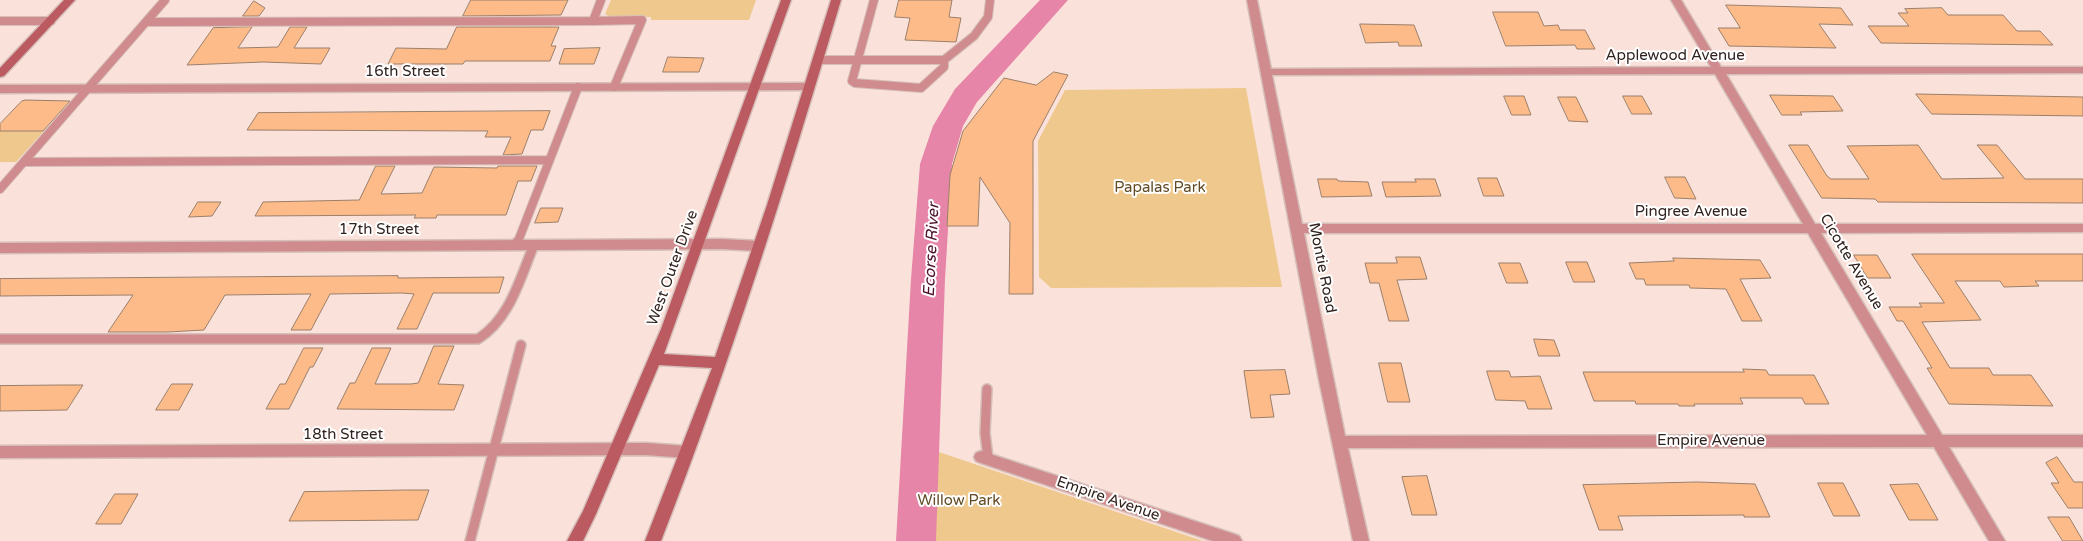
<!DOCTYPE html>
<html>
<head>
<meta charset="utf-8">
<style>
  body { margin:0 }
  canvas { display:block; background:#fae2db }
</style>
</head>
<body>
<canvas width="2083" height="541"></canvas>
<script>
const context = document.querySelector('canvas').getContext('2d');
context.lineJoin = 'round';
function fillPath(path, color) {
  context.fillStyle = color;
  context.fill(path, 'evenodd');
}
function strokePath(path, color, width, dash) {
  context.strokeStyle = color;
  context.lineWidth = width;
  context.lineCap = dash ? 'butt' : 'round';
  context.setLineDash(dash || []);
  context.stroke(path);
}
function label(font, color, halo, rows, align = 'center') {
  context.font = font + ' "Varela Round",sans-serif';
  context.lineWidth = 4;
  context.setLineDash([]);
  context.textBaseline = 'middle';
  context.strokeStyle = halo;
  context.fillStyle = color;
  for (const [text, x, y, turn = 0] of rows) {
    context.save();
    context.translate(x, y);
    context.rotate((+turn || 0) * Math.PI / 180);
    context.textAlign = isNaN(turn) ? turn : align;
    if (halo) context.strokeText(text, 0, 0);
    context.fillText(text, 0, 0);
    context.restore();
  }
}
fillPath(new Path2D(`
  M611 0H756L749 20H651V17H611L605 14Z
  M1246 88 1282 287 1051 288 1039 277 1038 141 1065 90Z
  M0 131H44L16 162H0Z
  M924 447 1203 541H916Z`), '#efc88d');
fillPath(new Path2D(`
  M1040 0H1068L977 102 963 126 952 164 945 279 936 541H896L911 279 920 164 933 126 955 89Z`), '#e785a9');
const building = new Path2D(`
  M471 0H568L561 15 463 16Z
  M899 0H952L949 17 961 18 956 42 905 40 910 18 895 17Z
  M254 1 265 8 259 16H243Z
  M1726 5 1841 8 1853 25 1819 24 1836 48 1729 46 1718 28H1740Z
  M1942 8 1948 15H2003L2017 31H2040L2053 45 1881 43 1868 26H1909L1898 13H1908L1905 9Z
  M1493 12H1538L1544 26 1558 25 1560 30H1585L1595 49H1577L1575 45 1506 46Z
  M1360 24 1414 25 1422 46H1399L1398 42 1366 43Z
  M252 27 238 48 278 47 290 27H307L294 48H330L321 64 263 62 187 65 213 28Z
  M457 27H559L551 46H556L550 61H465L463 64H388L396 48 446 49Z
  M600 48 594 64H559L564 49Z
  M668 57 704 58 699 72H663Z
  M1054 72 1068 75 1033 141V294H1009L1010 223 980 177 978 226H947L950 175 963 131 1004 78 1036 85Z
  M1916 94 2083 97V116L1932 114Z
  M1770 95 1833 96 1843 111 1800 112 1802 115H1782Z
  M1504 96H1524L1531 115H1512Z
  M1623 96H1642L1652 114H1632Z
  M1558 97H1576L1588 122 1569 121Z
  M22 101 25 100 70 101 43 131H0V124Z
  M550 111 543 130H531L522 154 503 155 511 137H485L488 131 247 130 258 113Z
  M1789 145H1808L1827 176 1831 179H1869L1847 146 1918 145 1942 179 2004 178 1977 145H1997L2025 179H2083V203L1878 202 1875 199 1822 198Z
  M376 166H395L381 194 422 193 434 167 497 168 498 166H537L531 181H518L506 215H437L436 218H414L416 215 255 216 263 202 359 200Z
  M1665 177H1685L1696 199 1675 198Z
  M1478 178H1497L1504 196H1484Z
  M1318 179H1337L1338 181 1368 182 1372 196 1322 197Z
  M1415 179H1435L1441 196 1386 197 1382 182H1416Z
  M198 202H221L212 216 189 217Z
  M541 208H563L558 222 535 223Z
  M1912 254H2083V281H2035L2039 286 2004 287 2000 281H1955L1981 320 1922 322 1950 368H1989L1993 375H2031L2053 406 1949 404 1927 368H1932L1903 321H1897L1889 307H1922L1919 303H1944Z
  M1854 255H1877L1891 278H1868Z
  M1396 257H1420L1427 279 1397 280 1409 321H1389L1379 283H1370L1365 263H1397Z
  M1673 258 1760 260 1771 278 1740 279 1762 321H1742L1726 289 1690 288 1689 285H1646L1644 279H1636L1629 263 1674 261Z
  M1566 262H1587L1595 282H1574Z
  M1499 263H1520L1528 283H1507Z
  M398 276V278L504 277 499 293H433L417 329H397L414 294 402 293 330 294 311 330H291L311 294 225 295 204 330 168 332H108L133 295 0 296V279Z
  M1534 339 1554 340 1560 356H1539Z
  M434 346H454L438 384 464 385 454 410 337 409 350 383H355L372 348H391L375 384H411L418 383Z
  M304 348H323L313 367H310L289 409H266L280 384H285Z
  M1379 363H1401L1410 402H1388Z
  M1743 369 1766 370 1769 375H1814L1829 404H1805L1802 398H1740L1743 404H1694L1695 406H1679L1678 404H1636L1635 401H1594L1583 372H1744Z
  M1285 370 1290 394 1270 395 1274 417 1251 418 1244 371Z
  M1487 371H1509L1511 377 1540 376 1552 409H1528L1525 401 1496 400Z
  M172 384H193L179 410H156Z
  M62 385H83L67 410 0 411V386Z
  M2057 457 2074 482H2083V508H2068L2051 483H2059L2046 463Z
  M1427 476 1437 515H1412L1402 477Z
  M1698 482 1755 484 1770 517H1744V515L1618 516 1623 530H1599L1583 485Z
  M1818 483H1843L1860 516H1834Z
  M1918 484 1938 520H1909L1890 485Z
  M406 490H429L418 520 289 521 304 492Z
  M115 494H138L121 524H96Z
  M2048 517H2069L2083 541H2063Z`);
fillPath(building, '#fdbb89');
strokePath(building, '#9b7f6a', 1);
const laneFar1 = new Path2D(`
  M601 0 593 21 642 20 614 87
  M874 0 852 81 855 83 921 88 944 67V60
  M0 21H51
  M146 22 593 21
  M818 60H944L974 36 988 17 990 0
  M24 162 549 160
  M0 189 165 0
  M517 244 578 87`);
const lane = new Path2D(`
  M516 245 517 242
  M0 339H478C510 319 520 278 534 245
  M987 389 985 433 988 458
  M470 541 521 345`);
const street = new Path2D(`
  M1247 0H1257L1271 69 1711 67 1671 0H1681L1721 67H2083V73L1726 74 1815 224H2083V232L1821 233 1942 435H2083V447H1949L2005 541H1989L1934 447 1348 448 1369 541H1353L1319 380ZM1715 74 1803 224H1302L1272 75ZM1304 233H1808L1927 435 1345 436Z
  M809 83 813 84 814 87 813 90 0 93V85Z
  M722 239 759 241 763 243 765 246 763 249 759 251 722 249 0 253V243Z
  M646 443 687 446 692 448 694 452 692 456 687 458 646 455 0 458V446Z
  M981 451 1234 534 1239 536 1242 541H1213L981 463 976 461 974 457 976 453Z`);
const secondary = new Path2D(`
  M64 0H75L4 76 0 77V68Z
  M781 0H791L664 354 715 357 767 205 831 0H841C787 182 730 364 661 541H645L712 368 659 365 596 514 583 541H567L583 511 661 329Z`);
strokePath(laneFar1, '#d6bfb9', 10);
strokePath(lane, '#d6bfb9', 12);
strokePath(street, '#d6bfb9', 3);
strokePath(secondary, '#d6bfb9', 3);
strokePath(laneFar1, '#cf8b8d', 8);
strokePath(lane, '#cf8b8d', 9);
fillPath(street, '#cf8b8d');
fillPath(secondary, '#bc5a61');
label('15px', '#31221e', '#fff', [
  ["Applewood Avenue",1675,56],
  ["16th Street",405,72],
  ["Pingree Avenue",1691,212],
  ["17th Street",379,230],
  ["Cicotte Avenue",1851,262,59],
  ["West Outer Drive",673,268,-70],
  ["Montie Road",1322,268,79],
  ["18th Street",343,435],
  ["Empire Avenue",1711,441],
  ["Empire Avenue",1108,499,19]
]);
label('15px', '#624b25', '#fff', [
  ["Papalas Park",1160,188],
  ["Willow Park",959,501]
]);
label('italic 16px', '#4c112c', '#fff', [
  ["Ecorse River",932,250,-87]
]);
</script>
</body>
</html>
